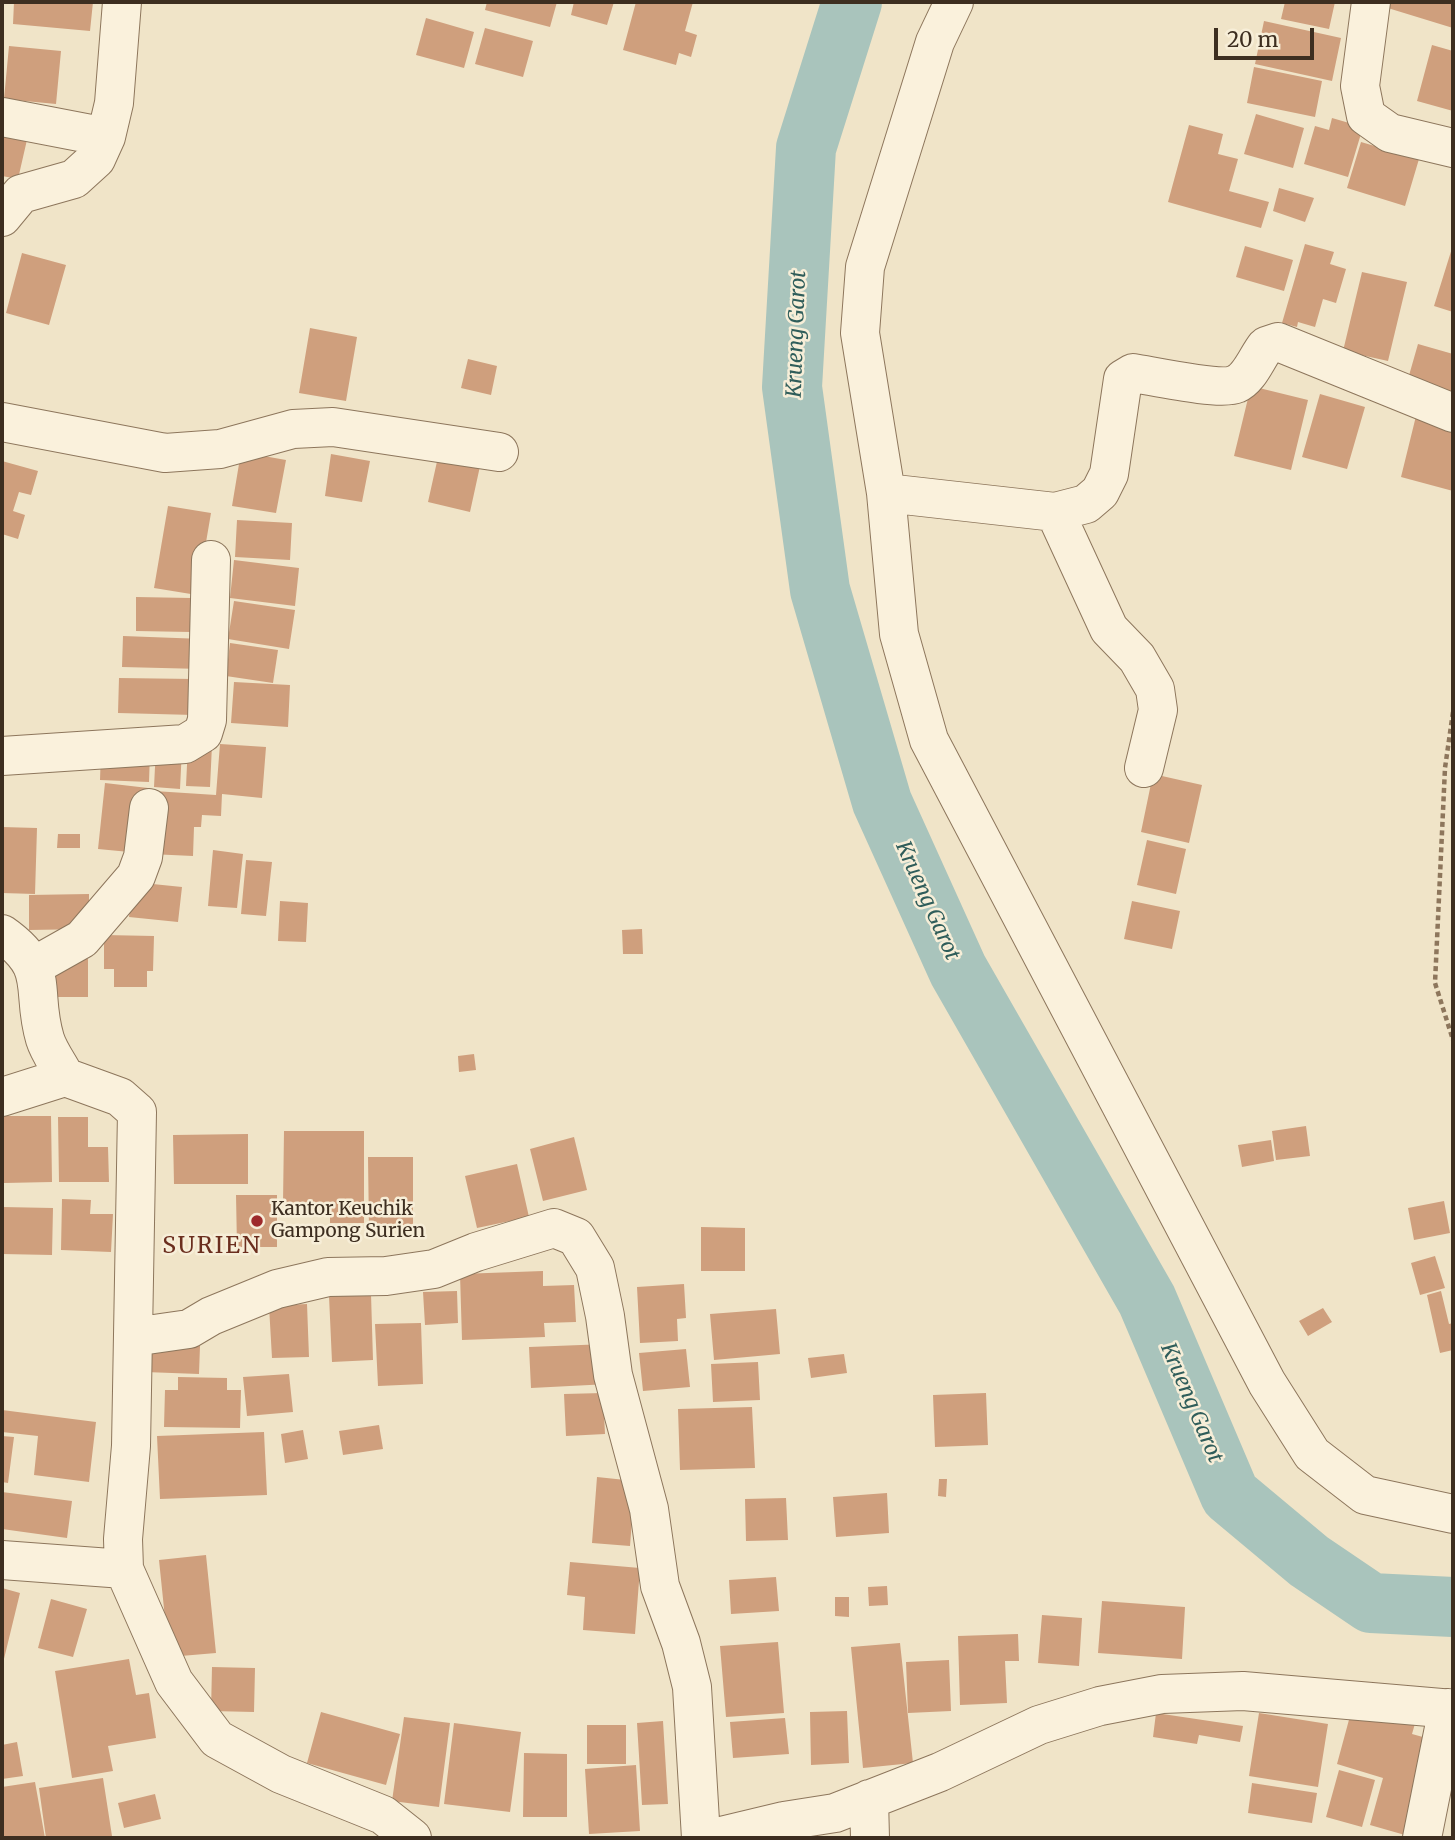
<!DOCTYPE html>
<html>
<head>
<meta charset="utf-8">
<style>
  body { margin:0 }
  #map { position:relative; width:1455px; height:1840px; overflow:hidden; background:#f0e4c8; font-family:Merriweather,serif }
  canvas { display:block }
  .frame { position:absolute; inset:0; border:4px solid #3d2e20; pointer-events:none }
  .scale { position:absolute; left:1214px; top:28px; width:100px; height:32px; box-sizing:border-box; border:4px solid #3d2e20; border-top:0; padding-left:9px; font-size:21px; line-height:24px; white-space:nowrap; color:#3d2e20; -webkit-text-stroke:5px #f7eed8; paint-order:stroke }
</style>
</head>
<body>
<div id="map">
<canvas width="1455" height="1840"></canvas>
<div class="frame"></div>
<div class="scale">20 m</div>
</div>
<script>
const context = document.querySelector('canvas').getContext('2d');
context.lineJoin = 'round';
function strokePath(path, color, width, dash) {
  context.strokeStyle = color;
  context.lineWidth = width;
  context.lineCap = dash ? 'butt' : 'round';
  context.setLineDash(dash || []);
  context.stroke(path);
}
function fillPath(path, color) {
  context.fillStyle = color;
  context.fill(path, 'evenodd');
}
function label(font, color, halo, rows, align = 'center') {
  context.font = font + ' Merriweather,serif';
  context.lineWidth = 5;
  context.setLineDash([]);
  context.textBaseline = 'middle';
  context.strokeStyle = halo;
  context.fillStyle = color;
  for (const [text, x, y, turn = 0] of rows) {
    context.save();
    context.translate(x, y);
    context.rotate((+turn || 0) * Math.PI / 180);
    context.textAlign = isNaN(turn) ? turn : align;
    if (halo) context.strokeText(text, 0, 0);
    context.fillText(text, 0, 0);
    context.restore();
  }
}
strokePath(new Path2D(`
  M852 2 806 148 792 387 820 590 882 802 958 970 1147 1300 1230 1495 1309 1561 1371 1603 1453 1607`), '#a9c4bc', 60);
fillPath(new Path2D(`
  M14 2H93L90 31 13 24Z
  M487 2H557L550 27 485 10Z
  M574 2H614L607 25 571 15Z
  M636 2H693L685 31 697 35 691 57 679 53 676 65 623 50Z
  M1285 2H1335L1329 29 1281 19Z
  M1378 2H1453V28L1378 5Z
  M426 18 474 32 464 68 416 55Z
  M1264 21 1341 38 1332 81 1255 64Z
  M485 28 533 41 523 77 475 64Z
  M1432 45 1453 51V111L1417 101Z
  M9 46 61 51 56 104 4 99Z
  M1254 67 1322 81 1315 117 1247 103Z
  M1256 114 1304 128 1293 168 1244 154Z
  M1332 118 1363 127 1348 177 1304 164 1315 126 1329 130Z
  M2 125 29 131 18 179 2 176Z
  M1189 125 1223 134 1218 154 1238 159 1229 191 1269 202 1261 228 1168 202Z
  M1361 142 1419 159 1405 206 1347 188Z
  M1279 188 1314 198 1305 222 1273 211Z
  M1305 244 1334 252 1330 264 1346 269 1336 303 1323 299 1315 327 1298 322 1297 327 1282 323Z
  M1453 245V312L1434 306Z
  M1245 246 1293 260 1284 291 1236 277Z
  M22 253 66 265 49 325 6 313Z
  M1362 272 1407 282 1388 361 1343 351Z
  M310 328 357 337 346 401 299 393Z
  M1418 344 1453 354V399L1406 386Z
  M468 359 497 366 491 395 461 388Z
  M1251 386 1308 400 1291 470 1234 456Z
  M1320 394 1365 407 1347 469 1302 457Z
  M1416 416 1453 425V491L1401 477Z
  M440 448 482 457 470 512 428 502Z
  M241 452 286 460 276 513 232 506Z
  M331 454 370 461 362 502 325 496Z
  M2 461 38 471 31 495 19 492 13 511 25 515 18 539 2 534Z
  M168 506 211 513 197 595 154 588Z
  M237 520 292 523 290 560 235 557Z
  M234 560 299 568 295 606 230 598Z
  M136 597 191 598V632L136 631Z
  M234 601 295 610 289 649 228 639Z
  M123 636 203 639 202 669 122 667Z
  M230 643 278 650 273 683 226 676Z
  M119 678 194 679V715L118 713Z
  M234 682 290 685 288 727 231 723Z
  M188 744 212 745 210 787 186 786Z
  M220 744 266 747 262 798 222 794 221 816 202 815 201 827H194L193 856 150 854 154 791 216 795Z
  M156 747 182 748 180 789 154 787Z
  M101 751 150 753 149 782 100 780Z
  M1153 774 1202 785 1189 843 1141 832Z
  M105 783 148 788 140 853 98 849Z
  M2 827 37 828 35 894 2 893Z
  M58 834H80V848H57Z
  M1147 840 1186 849 1176 894 1137 885Z
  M213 850 243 854 237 908 208 906Z
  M246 860 272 862 266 916 241 914Z
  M133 882 182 887 178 922 129 917Z
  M89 894V929L29 930V895Z
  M280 901 308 903 306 942 278 941Z
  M1132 901 1180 911 1172 949 1124 939Z
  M642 929 643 954H623L622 930Z
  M104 935 154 936 153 971H147V987H114V969H104Z
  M55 958 88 959V997H54Z
  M474 1054 476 1070 459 1072 458 1056Z
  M2 1116H51L52 1182 4 1183Z
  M58 1117H88V1147H108L109 1182H59Z
  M1306 1126 1310 1156 1276 1160 1272 1131Z
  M284 1131H364V1223H330V1203H283Z
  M248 1134V1184H174L173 1135Z
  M574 1137 587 1190 543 1201 530 1149Z
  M1271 1140 1274 1161 1242 1167 1238 1145Z
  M368 1157H413V1230H369Z
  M517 1164 529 1217 477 1228 465 1176Z
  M236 1195H277V1247H237Z
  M62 1199 91 1200 90 1214H113L111 1252 61 1250Z
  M1444 1201 1450 1233 1414 1240 1408 1208Z
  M2 1207 53 1208 52 1255 2 1254Z
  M701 1227 745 1228V1271H701Z
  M1435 1256 1445 1288 1420 1295 1411 1263Z
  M543 1271V1286L574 1285 576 1322 544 1323 545 1337 462 1340 460 1274Z
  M684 1284 686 1318 677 1319 678 1341 640 1343 637 1287Z
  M457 1291 458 1323 425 1325 423 1292Z
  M1441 1291 1449 1324 1453 1323V1350L1440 1353 1427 1295Z
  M371 1294 373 1360 332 1362 329 1296Z
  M307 1304 309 1357 272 1358 269 1306Z
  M1323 1308 1332 1322 1308 1336 1299 1321Z
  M776 1309 780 1354 714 1360 710 1314Z
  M421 1323 423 1384 378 1386 375 1324Z
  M145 1344 200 1346 199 1374 145 1372Z
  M607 1344 609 1384 531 1388 529 1347Z
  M686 1349 690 1387 643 1391 639 1353Z
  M844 1354 847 1373 811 1378 808 1358Z
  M758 1362 760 1400 713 1402 711 1364Z
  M289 1374 293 1412 247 1416 243 1377Z
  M178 1377 227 1378V1390H241L240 1428 164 1427 165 1390H178Z
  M603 1393 605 1434 566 1436 564 1394Z
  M986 1393 988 1445 935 1447 933 1395Z
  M752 1407 755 1468 680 1470 678 1409Z
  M2 1410 96 1422 89 1482 34 1475 38 1436 2 1432Z
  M379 1425 383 1449 343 1455 339 1431Z
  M303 1430 308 1459 285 1463 281 1434Z
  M264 1432 267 1495 160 1499 157 1436Z
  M2 1436 14 1437 8 1483 2 1482Z
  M597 1477 635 1481 630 1546 592 1543Z
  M939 1479H947L946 1497 938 1496Z
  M2 1492 72 1501 67 1538 2 1529Z
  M887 1493 889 1533 836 1537 833 1497Z
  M786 1498 788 1540 746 1541 745 1499Z
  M206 1555 216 1653 169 1657 159 1560Z
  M570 1562 640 1568 635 1634 583 1630 585 1597 567 1595Z
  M776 1577 779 1611 731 1614 729 1580Z
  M887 1586 888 1605 869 1606 868 1587Z
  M2 1588 20 1593 3 1663H2Z
  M835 1597H849V1617L835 1616Z
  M51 1599 87 1609 73 1657 38 1648Z
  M1102 1601 1185 1607 1182 1659 1098 1653Z
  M1042 1615 1082 1618 1079 1666 1038 1663Z
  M1018 1634 1019 1661H1005L1007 1703 960 1705 958 1636Z
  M778 1642 784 1713 726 1717 720 1646Z
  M900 1643 913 1763 863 1768 851 1647Z
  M129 1659 136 1695 149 1693 156 1738 108 1746 113 1771 72 1778 55 1671Z
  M949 1660 951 1711 908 1713 906 1662Z
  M212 1667 255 1668 254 1712 211 1711Z
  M1373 1708 1416 1720 1412 1734 1430 1739 1412 1837 1370 1825 1383 1778 1337 1764 1350 1716 1370 1721Z
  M847 1711 849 1763 811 1765 810 1712Z
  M321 1712 400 1734 386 1785 307 1763Z
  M1156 1713 1243 1726 1240 1742 1199 1735 1197 1744 1153 1737Z
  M1259 1713 1328 1724 1318 1787 1249 1776Z
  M404 1717 450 1723 439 1807 392 1801Z
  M785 1718 789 1754 733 1758 730 1722Z
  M663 1721 668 1804 642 1805 637 1723Z
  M454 1723 521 1732 510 1812 444 1804Z
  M587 1725H626V1764H587Z
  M17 1742 23 1776 2 1779V1745Z
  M524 1753 567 1754V1817H523Z
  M636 1765 640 1831 589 1834 585 1769Z
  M1339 1770 1375 1780 1362 1827 1326 1817Z
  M103 1778 112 1836 97 1838H46L39 1788Z
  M35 1782 45 1838H2V1787Z
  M1252 1783 1317 1793 1312 1823 1248 1813Z
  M155 1794 161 1819 124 1828 118 1803Z`), '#cf9f7d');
const minor = new Path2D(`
  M954 2 935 42 865 267 860 333 886 493 899 634 929 740 1267 1383 1312 1454 1365 1495 1453 1514
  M1371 2 1360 86 1366 116 1390 133 1453 148
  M2 117 106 137
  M2 217 21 194 74 179 96 159 106 137 114 103 122 2
  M2 422 165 453 220 449 293 429 333 427 499 452
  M886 493 1055 512 1086 504 1100 492 1109 474 1123 379 1133 373C1153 376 1221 391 1236 384 1250 378 1257 357 1266 346L1278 342 1453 413
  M1055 512 1109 629 1137 658 1155 689 1158 710 1144 768
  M2 756 185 744 203 733 207 720 211 560
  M2 934C52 969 30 989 45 1039 49 1052 59 1065 65 1077L120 1097 137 1112 131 1446 123 1539 124 1569 174 1682 217 1739 281 1774 383 1815 412 1838
  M34 966 82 939 136 876 143 857 149 808
  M2 1097 65 1077
  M133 1337 189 1329 211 1316 277 1289 328 1277 386 1276 434 1269 476 1252 554 1228 576 1237 595 1268 605 1316 613 1375 649 1509 660 1586 681 1643 692 1687 701 1838
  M2 1560 124 1569
  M869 1799 870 1838
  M713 1838 784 1821 835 1813 940 1772 1039 1725 1100 1706 1162 1694 1243 1691 1453 1709
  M1422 1838 1448 1708`);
strokePath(minor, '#8d765c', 40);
strokePath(new Path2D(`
  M1453 712 1445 768 1435 983 1453 1040`), '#8d765c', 4.5, [5, 3.5]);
strokePath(minor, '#faf1dc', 38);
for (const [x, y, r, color] of [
  [257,1221,7,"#9e2a2b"]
]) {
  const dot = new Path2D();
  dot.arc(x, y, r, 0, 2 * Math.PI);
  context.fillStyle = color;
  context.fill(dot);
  strokePath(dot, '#f7eed8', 2.5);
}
label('19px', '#3d2e20', '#f7eed8', [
  ["Kantor Keuchik",271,1210],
  ["Gampong Surien",271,1232]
], 'left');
label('italic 21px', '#2f5d5a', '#f7eed8', [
  ["Krueng Garot",797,334,-88],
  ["Krueng Garot",927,901,66],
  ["Krueng Garot",1191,1403,67]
]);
context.letterSpacing = '2px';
label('23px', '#6b2e1e', '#f7eed8', [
  ["SURIEN",212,1246]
]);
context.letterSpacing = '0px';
</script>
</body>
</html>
